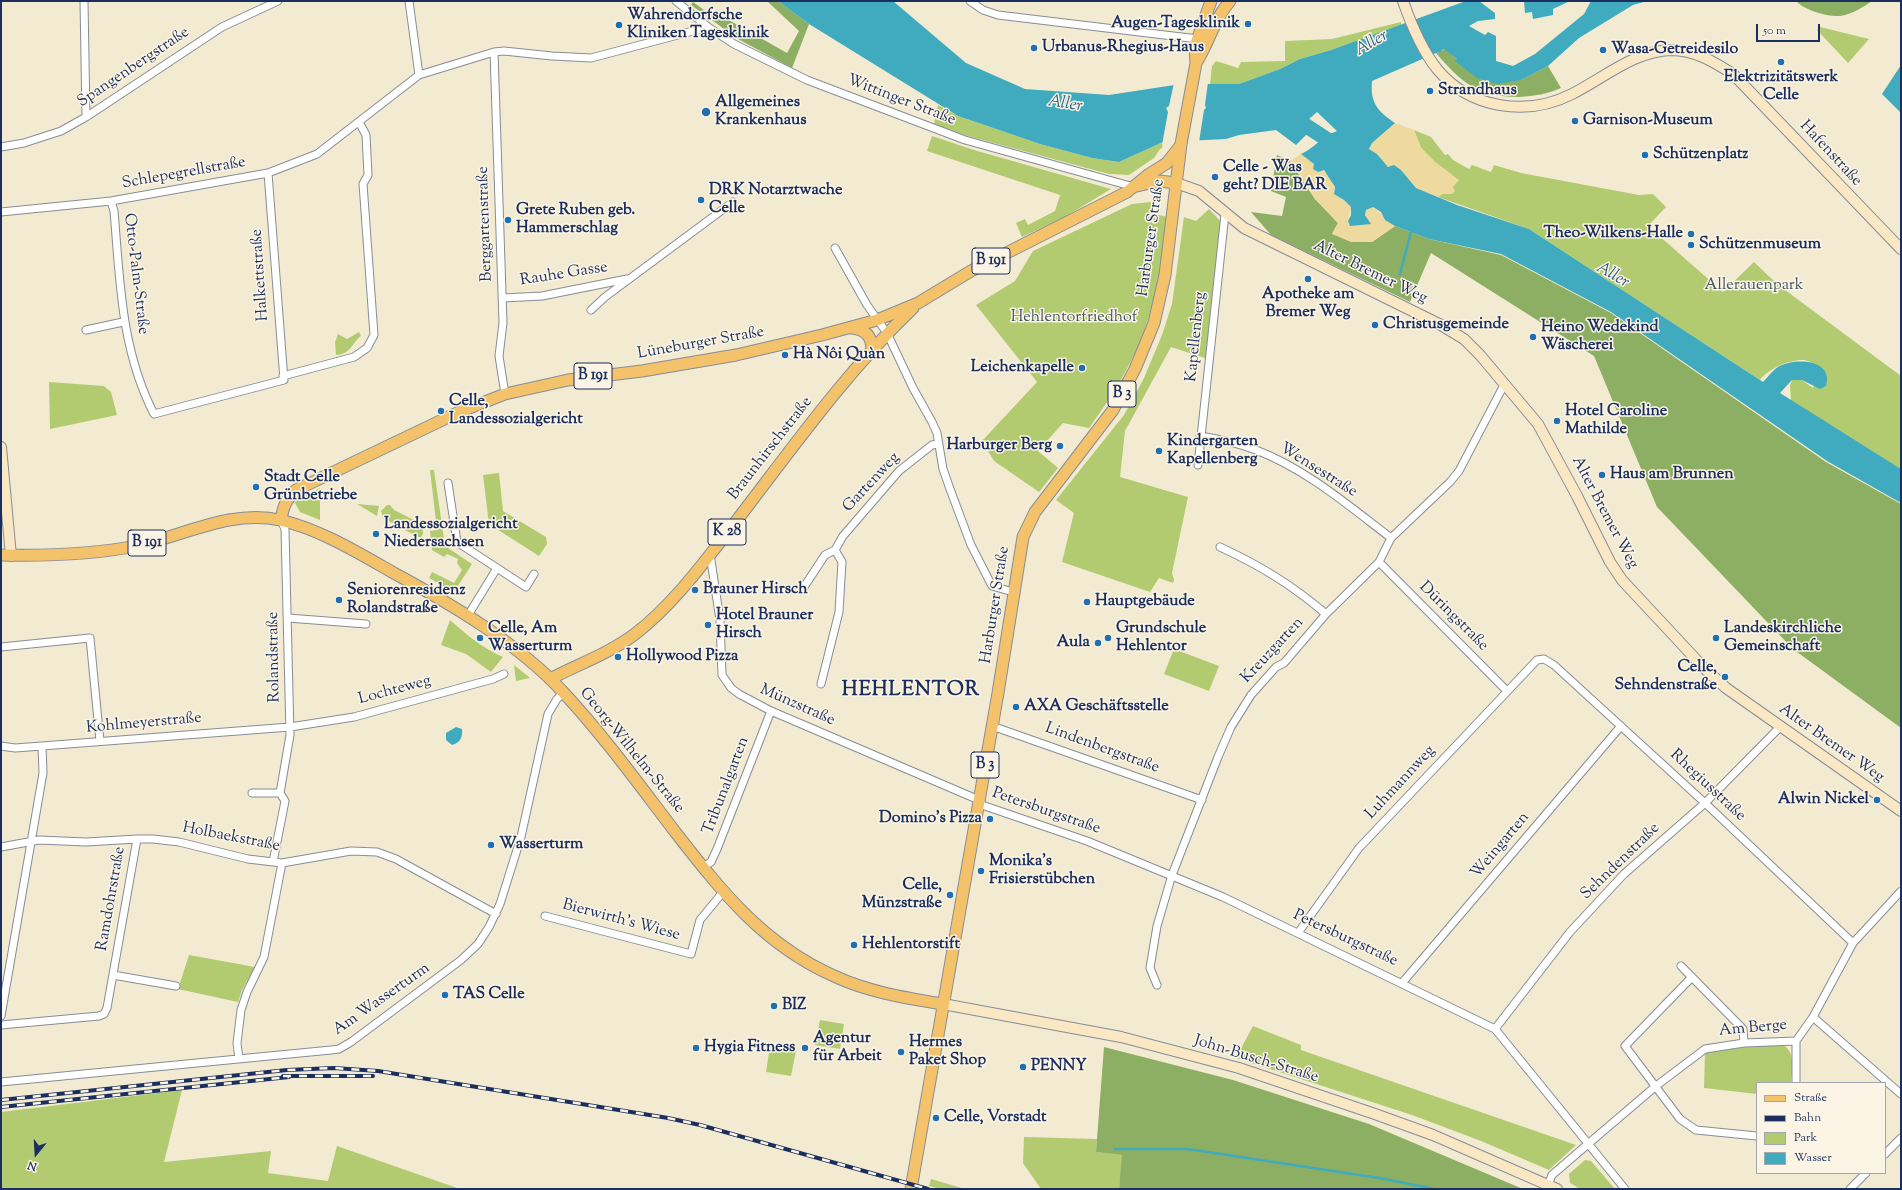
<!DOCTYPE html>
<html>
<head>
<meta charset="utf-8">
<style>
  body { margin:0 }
  #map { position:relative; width:1902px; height:1190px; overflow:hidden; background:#f2ebd2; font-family:"Sorts Mill Goudy",serif }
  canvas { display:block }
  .frame { position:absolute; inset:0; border:2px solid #1b2f5e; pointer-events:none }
  .legend { position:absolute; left:1756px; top:1082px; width:130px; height:92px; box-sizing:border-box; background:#fcf5e5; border:1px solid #a2a6af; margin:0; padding:5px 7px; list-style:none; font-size:12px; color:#1b2f5e }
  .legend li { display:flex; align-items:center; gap:8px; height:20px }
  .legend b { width:20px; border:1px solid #a2a6af }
  .north { position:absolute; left:16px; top:1134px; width:40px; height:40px; -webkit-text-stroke:3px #fcf5e5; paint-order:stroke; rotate:198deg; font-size:11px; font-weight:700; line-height:16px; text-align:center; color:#1b2f5e }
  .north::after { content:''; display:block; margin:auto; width:14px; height:18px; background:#1b2f5e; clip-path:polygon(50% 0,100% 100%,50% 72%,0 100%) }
  .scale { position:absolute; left:1756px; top:24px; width:64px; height:18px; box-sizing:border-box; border:2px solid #1b2f5e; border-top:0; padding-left:5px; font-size:12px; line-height:14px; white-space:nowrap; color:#1b2f5e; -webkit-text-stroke:3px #fcf5e5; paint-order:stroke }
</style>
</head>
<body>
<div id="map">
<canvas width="1902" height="1190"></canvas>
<div class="frame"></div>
<ul class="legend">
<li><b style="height:5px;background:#f3c26a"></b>Straße</li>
<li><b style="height:5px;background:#1b2f5e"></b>Bahn</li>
<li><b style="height:11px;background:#b2cb71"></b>Park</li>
<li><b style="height:11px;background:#40aabf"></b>Wasser</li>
</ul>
<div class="north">N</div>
<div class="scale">50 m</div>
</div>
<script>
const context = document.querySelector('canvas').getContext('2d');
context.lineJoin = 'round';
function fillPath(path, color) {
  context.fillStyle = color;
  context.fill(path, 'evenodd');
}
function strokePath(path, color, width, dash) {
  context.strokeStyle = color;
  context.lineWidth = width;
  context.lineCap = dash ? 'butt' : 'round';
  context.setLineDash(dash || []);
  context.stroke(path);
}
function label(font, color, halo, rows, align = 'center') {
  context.font = font + ' "Sorts Mill Goudy",serif';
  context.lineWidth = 3;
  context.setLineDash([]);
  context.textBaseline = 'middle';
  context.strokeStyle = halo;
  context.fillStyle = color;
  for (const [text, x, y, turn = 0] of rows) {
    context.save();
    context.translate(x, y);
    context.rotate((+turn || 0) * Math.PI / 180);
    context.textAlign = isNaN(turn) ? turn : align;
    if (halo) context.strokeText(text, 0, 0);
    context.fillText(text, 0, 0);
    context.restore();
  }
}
fillPath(new Path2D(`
  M1401 22V25L1331 50 1300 59 1280 69 1239 84H1210L1212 66 1216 61 1238 68 1241 62 1285 61V41L1332 39Z
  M1820 27 1869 39 1848 63 1817 30Z
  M938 105 958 116 1040 144 1092 158 1119 162 1163 142 1162 148 1160 149 1154 158 1129 175 1109 174 964 135 934 124Z
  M1414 130 1431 137 1445 155 1448 154 1453 160 1469 169 1472 165 1491 172 1494 165 1521 173 1639 195 1653 194 1666 207 1648 226 1723 292 1754 262 1777 284 1901 376V469L1791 401 1790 386 1792 380H1802L1813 388 1821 368C1816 365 1810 361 1804 360 1790 359 1768 369 1760 380L1529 229 1438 197 1442 194 1434 161 1421 148Z
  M932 136 974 150 1111 189 1063 218 1022 237 1016 223 1025 219 1028 225 1055 211 1060 195 927 151Z
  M1151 202 1154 214 1168 217C1163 250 1159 284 1149 316 1137 357 1114 394 1089 428L1063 423 1038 451 1058 468 1039 492 994 461 982 441 1037 382 976 305 1015 281 1033 251 1132 204Z
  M1209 209 1226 227 1211 360 1171 347 1125 431 1120 477 1188 497 1172 573 1174 580 1173 583 1159 578 1150 592 1062 562 1074 513 1056 500 1124 415 1144 378 1162 335 1172 304 1184 217 1196 221Z
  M359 332 361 336C352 343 350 355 336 355L335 342 338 334 347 339Z
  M49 382 104 386 111 392 117 415 50 429Z
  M430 470H434L445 546 472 564 454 592 429 578 432 572 454 583 462 570 457 563 458 559 447 554 444 557 432 550 430 531 437 530Z
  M499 473 503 511 546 537 547 544 539 556 489 524 483 475Z
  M320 488V520L300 512 295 503 296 500Z
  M357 504 379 506 377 516Z
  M387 505H390L394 510 422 524 423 534 421 537H418L383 518 381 511Z
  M450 620C467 635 482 648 503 657L491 672 466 654 441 645Z
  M1174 649 1219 666 1209 691 1164 674Z
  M514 665 530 678 516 681Z
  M189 955 255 967 242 990 238 1002 178 989Z
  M820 1020 844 1024 840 1049 815 1045Z
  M1253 1026 1301 1045V1050L1576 1145 1549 1170 1481 1141 1412 1115 1236 1058Z
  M1784 1045C1796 1055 1792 1069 1791 1083H1757V1094L1704 1088 1705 1053 1745 1047Z
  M770 1046 796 1051 791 1076 766 1072Z
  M182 1090 164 1162 271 1151 268 1173 328 1181 337 1146 460 1189H1V1112Z
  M1024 1137 1097 1139 1096 1152 1123 1155 1119 1189H1041L1023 1163Z
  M1585 1160 1591 1161 1615 1189H1580L1570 1183 1569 1174Z
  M931 1179 965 1189H941L929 1186Z`), '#b2cb71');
fillPath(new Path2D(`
  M767 1H778L809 24 792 68 738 39 691 5 693 2 711 15H720L787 53 799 31Z
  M1796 1H1872C1864 7 1850 15 1840 16 1828 17 1804 10 1796 1Z
  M1445 49 1458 60 1456 61 1521 80 1548 66 1561 88C1548 94 1534 96 1519 97 1477 97 1462 83 1436 53L1441 52V51Z
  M1277 155 1290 161 1315 199 1338 223 1332 234 1372 242 1395 226 1429 239 1501 255 1611 313 1826 462 1901 504V728L1793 649 1657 507 1594 356 1431 253 1410 302 1271 235 1251 212 1282 216 1286 197 1271 191Z
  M1104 1047 1233 1080 1369 1124 1523 1189H1119L1122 1155 1096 1152Z`), '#8daf63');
fillPath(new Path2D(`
  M1395 123 1414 130 1421 148 1434 161 1459 180 1453 187 1455 191 1452 194H1442L1438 197 1416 188 1401 170 1394 165 1388 167 1377 154 1369 149 1372 143Z
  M1301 154C1313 162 1338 178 1334 194L1344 200 1351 207 1348 221 1371 224 1365 215 1366 210 1372 207C1382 213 1386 220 1395 226L1372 242H1351L1332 234 1338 223 1315 199 1290 161Z`), '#eeda9e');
fillPath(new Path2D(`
  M778 1H893L966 63 1025 89 1109 95 1181 84H1239L1280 69 1300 59 1331 50 1466 1H1479L1495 13V19L1478 21 1469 26 1485 35 1488 32 1496 36V61L1513 66 1535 54 1584 14 1591 1H1647L1633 5 1579 38 1548 66 1521 80 1497 84 1477 78 1455 61 1457 59 1444 49 1441 51 1442 52 1436 53 1372 81C1370 102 1377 111 1395 123L1372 143 1369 149 1377 154 1388 167 1394 165 1401 170 1416 188 1457 205 1529 229 1763 382C1768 377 1773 370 1778 367 1795 357 1834 359 1826 386L1820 389 1802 380H1792L1780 393 1901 469V503L1827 461 1611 312 1501 254 1429 239 1395 226 1385 220 1381 212 1373 207 1366 210 1365 215 1371 224 1350 226 1348 221 1351 215V207L1344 200 1334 194 1335 187 1324 170 1318 172 1313 169 1314 164 1301 154C1315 148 1321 136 1337 131L1317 112 1308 120 1314 127 1296 145 1276 130 1239 135 1226 139 1163 142 1119 162 1092 158 1040 144 958 116 809 24Z
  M1524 1H1570L1553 9V15L1533 19 1532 12 1525 13Z
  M1901 65V113L1882 94Z
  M456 727 462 729C463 737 460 743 452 745L446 740V733Z`), '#40aabf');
fillPath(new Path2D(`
  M1181 82H1208L1205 105 1206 108 1204 110 1199 142 1162 145 1168 112 1166 108 1169 106 1174 83Z`), '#f2ebd2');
strokePath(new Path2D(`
  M1400 274 1411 232
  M1115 1149H1188L1379 1178 1435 1189`), '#40aabf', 2.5);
strokePath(new Path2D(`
  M1293 122 1302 123 1340 148`), '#40aabf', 15);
const street = new Path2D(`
  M84 1 86 117
  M409 1 419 75
  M676 1 708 27 734 44 807 80 965 140 1134 187
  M970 1 983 10 998 15 1198 39
  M494 52 503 323 499 356 505 394
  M1 147 24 143 61 131 86 117 222 27 278 1
  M111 201 114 211C120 281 121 350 154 414L284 380 268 173
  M1 212 111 201 268 173 317 154 419 75 494 52 504 51 552 56 591 58 708 27
  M835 248 867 305 887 333 913 388 932 422 937 433 943 469 950 489 971 545 992 586 1013 592
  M503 298 542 296 627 279
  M591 310 605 297 733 202
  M86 330 123 322
  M283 376 354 357 367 348 374 335 363 184 368 175 366 135 359 122
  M1200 436C1219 439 1238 443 1256 450 1306 469 1349 506 1391 538
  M1198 465 1225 214
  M448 483 457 542 497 568 467 617
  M1220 547C1261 566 1292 585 1326 614
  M710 554 720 620 722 675 731 688 739 694 771 711 979 800
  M1379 562 1507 691
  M497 568 526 587 534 574
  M802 590 825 555 835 550 843 536 899 471 932 445 938 444
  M288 618 366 624
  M1 647 90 638 100 741
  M821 684 839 612 842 562 835 550
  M992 726 1202 800
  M1 746 15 748 42 746 290 727 354 717 493 679 504 674
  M252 793H280
  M979 804 1087 841 1223 897 1495 1029 1625 1189
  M137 839H153L179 842 248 859 282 863 351 851 377 852 396 859 496 914
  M1 847 39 840 86 842 137 839 107 1008 104 1014 99 1016 1 1025
  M273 862 285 801 280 793 290 735 285 529 281 520
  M703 867 711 862 717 849 771 711
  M545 916 691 954 700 920 723 892
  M1298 933 1359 848 1537 660 1544 659 1554 665 1705 803 1853 943
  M1681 966 1743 1029 1744 1043
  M113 975 176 986
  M1692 977 1625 1046 1680 1119 1696 1130 1757 1136
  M1402 983 1621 726
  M1157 985 1150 968 1157 926 1172 875 1218 757 1231 727 1251 695 1276 667 1284 663 1326 614 1379 562 1391 538 1450 482 1459 471 1505 383
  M1 1016 43 773 42 746
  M1813 1017 1901 1094
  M1495 1029 1570 932 1624 874 1705 803 1780 727
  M239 1059 237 1043 241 1010 247 992 264 957 282 863
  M1 1082 331 1050 339 1049 351 1042 461 960 478 944 489 927 500 904 521 837 548 714 557 699 563 693
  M1796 1083V1041
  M1885 1154 1901 1138
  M1548 1185 1552 1175 1588 1144 1656 1086 1705 1049 1744 1043 1796 1041 1813 1017 1853 943 1901 891
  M1850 1189 1866 1173`);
const secondary = new Path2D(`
  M1403 1C1411 24 1422 50 1437 69 1470 109 1527 117 1572 94 1604 78 1634 51 1671 50 1695 50 1714 62 1733 74L1901 249
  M1176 183 1199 191 1244 228 1441 325 1464 339 1480 355 1538 424 1577 496 1610 562 1622 580 1704 668 1726 688 1901 811
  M1 447 11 556
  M943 1004 1121 1037 1239 1068 1375 1114 1433 1135 1557 1189`);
const primary = new Path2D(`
  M1196 63C1209 43 1214 19 1230 1
  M1137 186 1159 181 1176 183
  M851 328C865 329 872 336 872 350
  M281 520C283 507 286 499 296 490L459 412 505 394 568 380 642 371 736 355 822 335 877 320 918 303 971 271 1127 192 1148 175 1167 163 1181 145
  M1 555C47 556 91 555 136 546 183 536 231 509 280 520 319 529 357 552 392 572 451 604 518 643 563 692 604 736 640 786 676 833 722 892 764 945 834 976 868 992 906 998 943 1004
  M550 679C579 664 610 653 635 634 673 605 705 561 734 524 791 450 845 373 913 308
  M911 1189 998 693 1023 537 1035 512 1113 410 1135 369 1154 323 1165 275 1181 144 1196 63 1195 46 1211 1`);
strokePath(street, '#868d98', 9);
strokePath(secondary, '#868d98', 12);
strokePath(primary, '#868d98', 13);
strokePath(street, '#fff', 7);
strokePath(secondary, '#fae7c3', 10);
strokePath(primary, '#f3c26a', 11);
const rail = new Path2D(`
  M283 1076H373
  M1 1100 287 1070 334 1068 378 1071 668 1118 700 1125 928 1189
  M1 1107 289 1077`);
strokePath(rail, '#1b2f5e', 4);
strokePath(rail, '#fcf5e5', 2.5, [8]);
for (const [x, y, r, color] of [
  [1248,24,4,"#1f6fb2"],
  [619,25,4,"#1f6fb2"],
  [1034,48,4,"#1f6fb2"],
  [1603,50,4,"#1f6fb2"],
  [1781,62,4,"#1f6fb2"],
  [1430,91,4,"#1f6fb2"],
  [706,112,5,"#1f6fb2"],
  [1575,121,4,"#1f6fb2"],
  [1645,155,4,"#1f6fb2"],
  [1215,177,4,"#1f6fb2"],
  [701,200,4,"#1f6fb2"],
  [508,220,4,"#1f6fb2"],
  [1691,234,4,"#1f6fb2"],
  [1691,245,4,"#1f6fb2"],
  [1308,279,4,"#1f6fb2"],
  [1375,325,4,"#1f6fb2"],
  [1533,337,4,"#1f6fb2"],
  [785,355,4,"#1f6fb2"],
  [1082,368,4,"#1f6fb2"],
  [441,411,4,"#1f6fb2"],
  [1557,421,4,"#1f6fb2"],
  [1060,446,4,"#1f6fb2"],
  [1159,451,4,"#1f6fb2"],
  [1602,475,4,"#1f6fb2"],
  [256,487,4,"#1f6fb2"],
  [376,534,4,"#1f6fb2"],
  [695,590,4,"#1f6fb2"],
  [339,600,4,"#1f6fb2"],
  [1087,602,4,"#1f6fb2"],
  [708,625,4,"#1f6fb2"],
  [480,638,4,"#1f6fb2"],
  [1108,638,4,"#1f6fb2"],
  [1716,638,4,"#1f6fb2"],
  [1098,643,4,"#1f6fb2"],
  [618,657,4,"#1f6fb2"],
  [1725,677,4,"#1f6fb2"],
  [1016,707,4,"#1f6fb2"],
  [1877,800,4,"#1f6fb2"],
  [990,819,4,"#1f6fb2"],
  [491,845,4,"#1f6fb2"],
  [981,871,4,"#1f6fb2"],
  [950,895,4,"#1f6fb2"],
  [854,945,4,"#1f6fb2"],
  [445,995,4,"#1f6fb2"],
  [774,1006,4,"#1f6fb2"],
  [696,1048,4,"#1f6fb2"],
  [805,1048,4,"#1f6fb2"],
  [901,1052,4,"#1f6fb2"],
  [1023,1067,4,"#1f6fb2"],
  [936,1118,4,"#1f6fb2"]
]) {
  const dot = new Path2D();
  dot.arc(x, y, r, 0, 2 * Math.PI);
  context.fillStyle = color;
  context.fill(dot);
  strokePath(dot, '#fcf5e5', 1.5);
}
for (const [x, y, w] of [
  [991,261,38],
  [593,376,38],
  [1122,394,28],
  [727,532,38],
  [147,543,38],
  [985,765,28]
]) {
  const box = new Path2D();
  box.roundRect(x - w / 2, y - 13, w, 26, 3);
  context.fillStyle = '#fcf5e5';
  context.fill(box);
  strokePath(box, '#1b2f5e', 1);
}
label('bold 15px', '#1b2f5e', null, [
  ["B 191",991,261],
  ["B 191",593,376],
  ["B 3",1122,394],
  ["K 28",727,532],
  ["B 191",147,543],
  ["B 3",985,765]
]);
label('bold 16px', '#1b2f5e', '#fcf5e5', [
  ["Wahrendorfsche",627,16],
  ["Kliniken Tagesklinik",627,34],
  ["Augen-Tagesklinik",1240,24,"right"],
  ["Urbanus-Rhegius-Haus",1042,48],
  ["Wasa-Getreidesilo",1611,50],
  ["Elektrizitätswerk",1781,78,"center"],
  ["Celle",1781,96,"center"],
  ["Strandhaus",1438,91],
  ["Allgemeines",715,103],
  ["Krankenhaus",715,121],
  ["Garnison-Museum",1583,121],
  ["Schützenplatz",1653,155],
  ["Celle - Was",1223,168],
  ["geht? DIE BAR",1223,186],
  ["DRK Notarztwache",709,191],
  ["Celle",709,209],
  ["Grete Ruben geb.",516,211],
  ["Hammerschlag",516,229],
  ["Theo-Wilkens-Halle",1683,234,"right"],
  ["Schützenmuseum",1699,245],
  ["Apotheke am",1308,295,"center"],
  ["Bremer Weg",1308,313,"center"],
  ["Christusgemeinde",1383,325],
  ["Heino Wedekind",1541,328],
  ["Wäscherei",1541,346],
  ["Hà Nôi Quàn",793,355],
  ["Leichenkapelle",1074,368,"right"],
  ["Celle,",449,402],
  ["Landessozialgericht",449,420],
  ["Hotel Caroline",1565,412],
  ["Mathilde",1565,430],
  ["Kindergarten",1167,442],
  ["Kapellenberg",1167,460],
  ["Harburger Berg",1052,446,"right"],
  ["Haus am Brunnen",1610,475],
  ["Stadt Celle",264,478],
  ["Grünbetriebe",264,496],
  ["Landessozialgericht",384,525],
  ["Niedersachsen",384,543],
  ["Brauner Hirsch",703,590],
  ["Seniorenresidenz",347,591],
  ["Rolandstraße",347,609],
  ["Hauptgebäude",1095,602],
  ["Hotel Brauner",716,616],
  ["Hirsch",716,634],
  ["Celle, Am",488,629],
  ["Wasserturm",488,647],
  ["Grundschule",1116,629],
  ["Hehlentor",1116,647],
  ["Landeskirchliche",1724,629],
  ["Gemeinschaft",1724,647],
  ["Aula",1090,643,"right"],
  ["Hollywood Pizza",626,657],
  ["Celle,",1717,668,"right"],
  ["Sehndenstraße",1717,686,"right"],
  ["AXA Geschäftsstelle",1024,707],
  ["Alwin Nickel",1869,800,"right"],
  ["Domino's Pizza",982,819,"right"],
  ["Wasserturm",499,845],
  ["Monika's",989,862],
  ["Frisierstübchen",989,880],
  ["Celle,",942,886,"right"],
  ["Münzstraße",942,904,"right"],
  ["Hehlentorstift",862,945],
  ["TAS Celle",453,995],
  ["BIZ",782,1006],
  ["Agentur",813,1039],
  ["für Arbeit",813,1057],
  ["Hermes",909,1043],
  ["Paket Shop",909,1061],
  ["Hygia Fitness",704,1048],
  ["PENNY",1031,1067],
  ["Celle, Vorstadt",944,1118]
], 'left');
label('16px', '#1b2f5e', '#fcf5e5', [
  ["Spangenbergstraße",134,68,-34],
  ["Wittinger Straße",901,101,21],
  ["Hafenstraße",1830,154,47],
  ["Schlepegrellstraße",184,174,-10],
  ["Berggartenstraße",486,224,-92],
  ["Harburger Straße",1152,238,-82],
  ["Alter Bremer Weg",1370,273,26],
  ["Otto-Palm-Straße",135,274,83],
  ["Halkettstraße",261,275,-94],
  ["Rauhe Gasse",564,275,-9],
  ["Kapellenberg",1197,337,-84],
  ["Lüneburger Straße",701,344,-10],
  ["Braunhirschstraße",771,449,-52],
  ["Wensestraße",1318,471,32],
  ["Gartenweg",872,483,-47],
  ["Alter Bremer Weg",1604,513,62],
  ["Harburger Straße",996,605,-81],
  ["Düringstraße",1453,617,45],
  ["Kreuzgarten",1273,651,-47],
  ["Rolandstraße",275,657,-91],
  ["Lochteweg",395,691,-15],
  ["Münzstraße",797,706,24],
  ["Kohlmeyerstraße",144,724,-5],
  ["Alter Bremer Weg",1831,744,35],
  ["Lindenbergstraße",1102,749,20],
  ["Georg-Wilhelm-Straße",631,751,51],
  ["Luhmannweg",1401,783,-47],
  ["Tribunalgarten",727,786,-69],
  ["Rhegiusstraße",1707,786,43],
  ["Petersburgstraße",1046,812,19],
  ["Holbaekstraße",231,838,11],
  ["Weingarten",1501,846,-50],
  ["Sehndenstraße",1621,862,-44],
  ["Ramdohrstraße",112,899,-80],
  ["Bierwirth's Wiese",621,921,15],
  ["Petersburgstraße",1345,939,25],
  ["Am Wasserturm",382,1000,-35],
  ["Am Berge",1753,1029,-5],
  ["John-Busch-Straße",1256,1060,17]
]);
label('16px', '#415663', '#fcf5e5', [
  ["Allerauenpark",1754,286],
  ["Hehlentorfriedhof",1074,318]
]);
label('italic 17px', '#285a80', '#fcf5e5', [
  ["Aller",1372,44,-30],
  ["Aller",1065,105,9],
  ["Aller",1612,276,30]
]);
context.letterSpacing = '1px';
label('bold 20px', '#1b2f5e', '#fcf5e5', [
  ["HEHLENTOR",911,692]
]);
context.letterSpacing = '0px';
</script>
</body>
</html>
